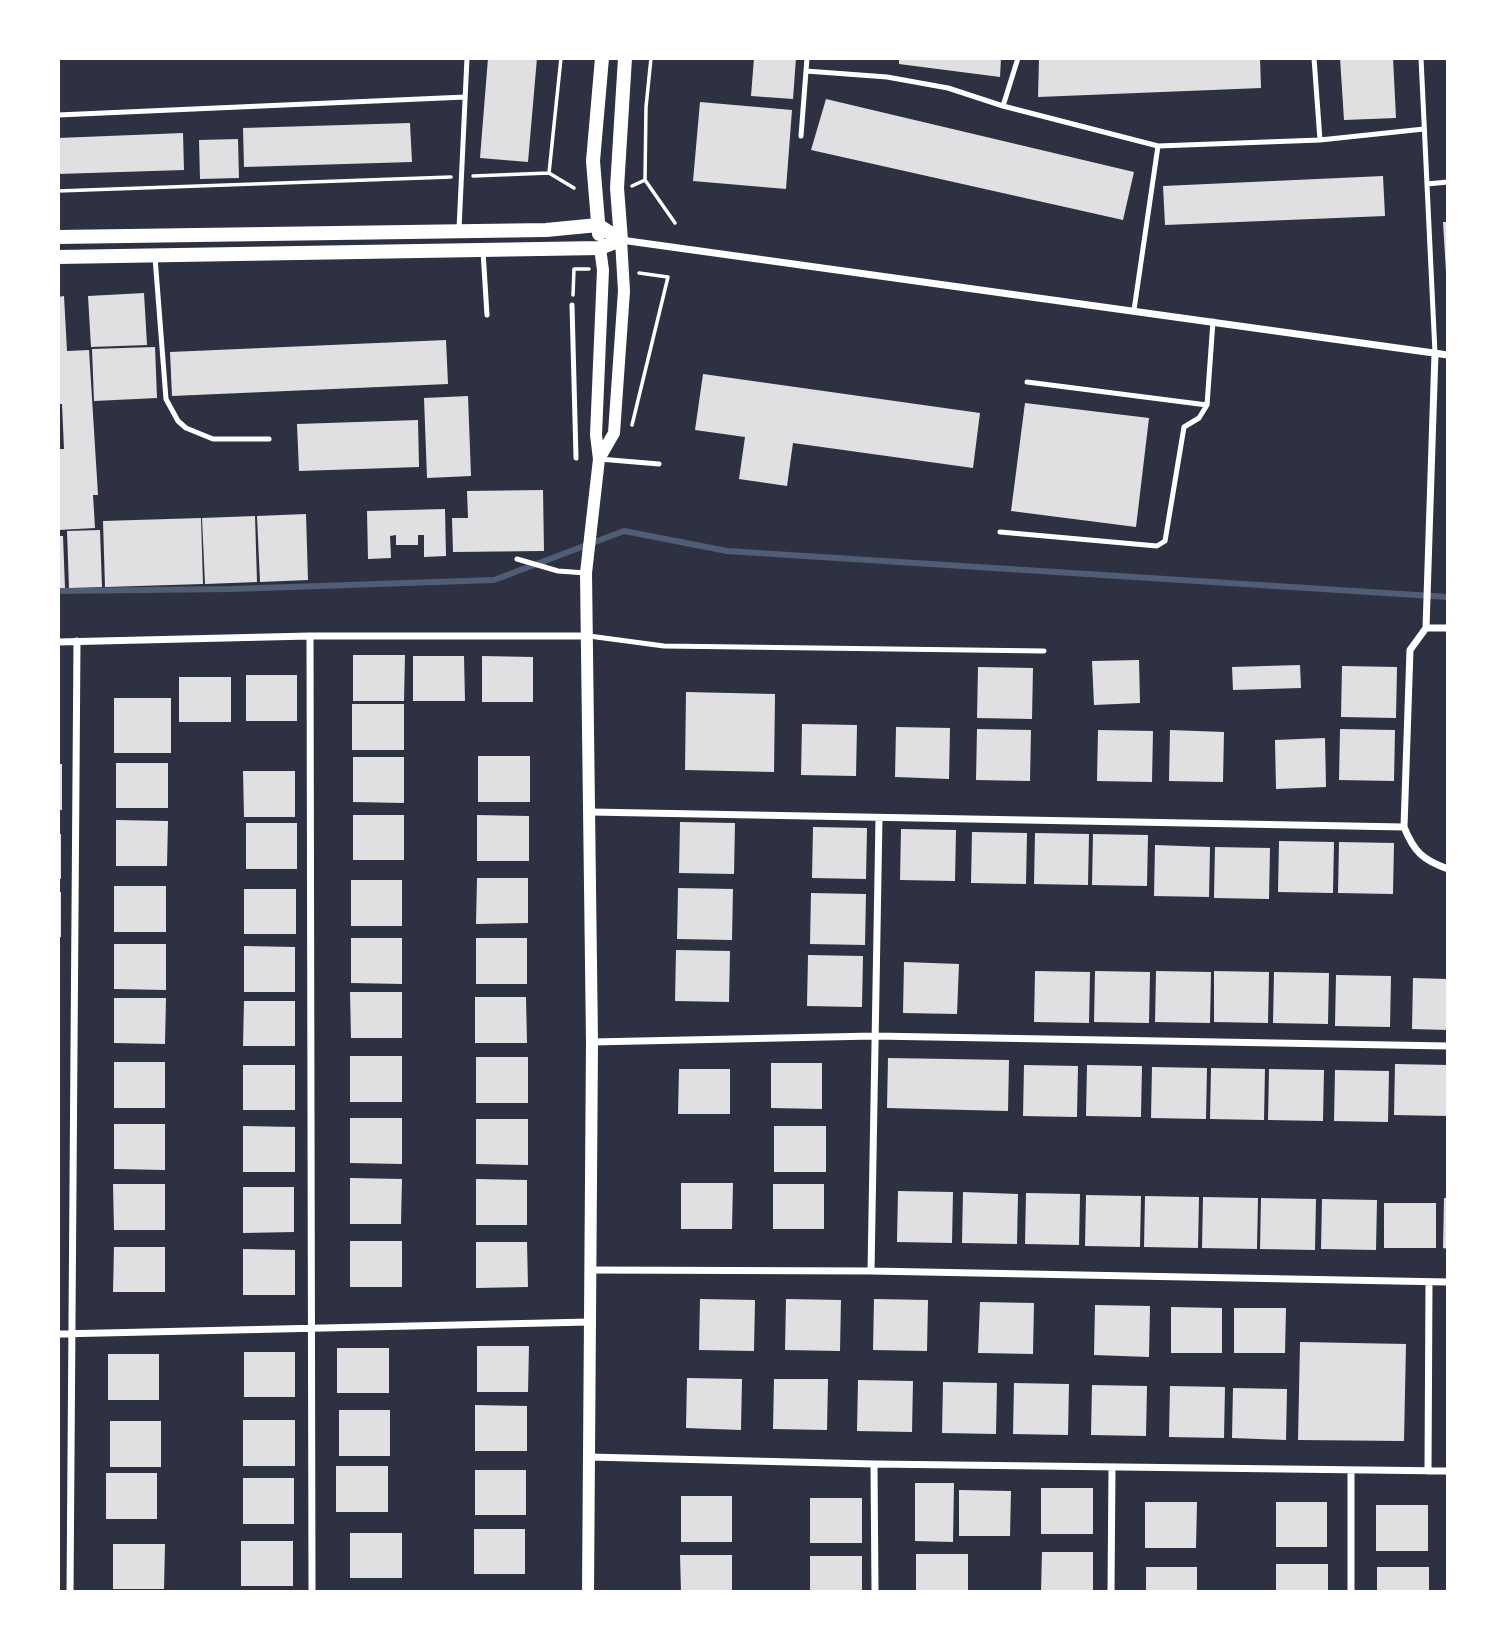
<!DOCTYPE html>
<html>
<head>
<meta charset="utf-8">
<style>
  body { margin:0 }
  #map { position:relative; width:1506px; height:1650px; overflow:hidden; background:#2d3142; font-family:"Playfair Display",serif }
  canvas { display:block }
  .frame { position:absolute; inset:0; border:60px solid #fff; pointer-events:none }
</style>
</head>
<body>
<div id="map">
<canvas width="1506" height="1650"></canvas>
<div class="frame"></div>
</div>
<script>
const context = document.querySelector('canvas').getContext('2d');
context.lineJoin = 'round';
function strokePath(path, color, width, dash) {
  context.strokeStyle = color;
  context.lineWidth = width;
  context.lineCap = dash ? 'butt' : 'round';
  context.setLineDash(dash || []);
  context.stroke(path);
}
function fillPath(path, color) {
  context.fillStyle = color;
  context.fill(path, 'evenodd');
}
strokePath(new Path2D(`
  M58 591 232 589 494 580 624 531 727 551 1448 597`), '#4f5d75', 6);
fillPath(new Path2D(`
  M488 58H537L528 162 480 158Z
  M754 58H796L793 99 751 96Z
  M899 58H1001L1000 77 899 64Z
  M1039 58H1260L1261 88 1038 97Z
  M1340 58H1393L1396 118 1344 120Z
  M826 99 1134 172 1123 220 811 150Z
  M700 102 792 110 786 189 693 181Z
  M410 123 412 162 244 167 243 128Z
  M183 133 184 170 58 174V138Z
  M238 139 239 178 200 179 199 140Z
  M1383 176 1385 216 1165 225 1163 186Z
  M1443 222H1448V272H1446Z
  M144 293 147 345 91 347 88 296Z
  M64 296 67 351 89 350 98 495H93L95 528 58 530V449H64L62 404H58V297Z
  M446 340 448 384 172 396 170 352Z
  M155 347 157 398 94 401 92 349Z
  M703 374 980 413 973 468 793 443 787 486 739 479 745 437 695 430Z
  M468 396 471 476 427 478 424 398Z
  M1025 403 1149 418 1136 527 1011 511Z
  M418 420 419 467 299 471 297 424Z
  M543 490 544 551 453 552 452 518H468L467 491Z
  M445 509 446 556 424 557V535H418V545H396V535L390 536 391 558 368 559 367 511Z
  M306 514 308 580 260 582 257 516Z
  M255 516 257 582 205 584 202 518Z
  M201 518 203 584 105 587 103 521Z
  M100 530 102 587 69 588 67 531Z
  M58 536H63L65 588H58Z
  M353 655H405L404 701H353Z
  M413 656H464L465 701H413Z
  M482 656 533 657V702H482Z
  M1139 660 1140 703 1094 705 1092 661Z
  M1300 665 1301 688 1233 690 1232 667Z
  M1342 666 1397 667 1396 718 1341 717Z
  M978 667 1033 668 1032 719 977 718Z
  M246 675H297V721H246Z
  M179 677H231V722H179Z
  M686 692 775 694 774 772 685 770Z
  M114 698H171V753H114Z
  M352 704H404V750H352Z
  M802 724 857 725 856 776 801 775Z
  M896 727 950 728 949 779 895 777Z
  M977 729 1031 730 1030 781 976 780Z
  M1340 729 1395 730 1394 781 1339 780Z
  M1098 730 1153 731 1152 782 1097 781Z
  M1170 730 1224 732 1223 782 1169 781Z
  M1325 738 1326 787 1276 789 1275 740Z
  M478 756H530V802H478Z
  M353 757H404V803L353 802Z
  M116 763H168V808H116Z
  M58 764H62V810H58Z
  M243 771H295V817H244Z
  M353 815H404V860H353Z
  M477 815 529 816V861H477Z
  M116 820 168 821 167 866H116Z
  M680 822 735 823 734 874 679 873Z
  M246 823H297V869H246Z
  M813 827 867 828 866 879 812 878Z
  M901 829 956 830 955 881 900 880Z
  M972 832 1027 833 1026 884 971 883Z
  M1035 833 1089 834 1088 885 1034 884Z
  M58 834H61V879H58Z
  M1093 834 1148 835 1147 886 1092 885Z
  M1279 841 1334 842 1333 893 1278 892Z
  M1339 842 1394 843 1393 894 1338 893Z
  M1155 845 1210 847 1209 897 1154 896Z
  M1215 847 1270 848 1269 899 1214 898Z
  M477 878H528V923L476 924Z
  M351 880H402V926H351Z
  M114 886H166V932H114Z
  M678 888 733 889 732 940 677 939Z
  M244 889H296V934H244Z
  M58 892H61V937H58Z
  M811 893 866 894 865 945 810 944Z
  M351 938H402V984L351 983Z
  M476 938H527V984H476Z
  M114 944H166V990L114 989Z
  M244 946 295 947V992H244Z
  M676 950 730 951 729 1002 675 1001Z
  M808 955 863 956 862 1007 807 1006Z
  M904 962 959 964 957 1014 903 1013Z
  M1035 971 1090 972 1089 1023 1034 1022Z
  M1095 971 1150 972 1149 1023 1094 1022Z
  M1156 971 1211 972 1210 1023 1155 1022Z
  M1214 971 1269 972 1268 1023 1214 1022Z
  M1274 972 1329 973 1328 1024 1273 1023Z
  M1336 975 1391 976 1390 1027 1335 1026Z
  M1413 978 1448 979V1030L1412 1029Z
  M350 992H402V1038H351Z
  M475 997H526L527 1043H475Z
  M114 998H166L165 1044 114 1043Z
  M244 1001H295V1046H243Z
  M350 1056H402V1102H350Z
  M476 1057H528V1103H476Z
  M888 1058 1009 1060 1008 1111 887 1108Z
  M114 1062H165V1108H114Z
  M771 1063H822V1109L771 1108Z
  M1395 1064 1448 1065V1116L1394 1115Z
  M243 1065H295V1110H243Z
  M1024 1065 1078 1066 1077 1117 1023 1116Z
  M1087 1065 1142 1066 1141 1117 1086 1116Z
  M1152 1067 1207 1068 1206 1119 1151 1118Z
  M1211 1068 1265 1069 1264 1120 1210 1119Z
  M679 1069H730V1114H678Z
  M1269 1069 1324 1070 1323 1121 1268 1120Z
  M1335 1070 1389 1071 1388 1122 1334 1121Z
  M350 1118H402V1164L350 1163Z
  M476 1119H528V1165L476 1164Z
  M114 1124H165V1170L114 1169Z
  M243 1126 295 1127V1172H243Z
  M774 1126H826V1172H774Z
  M350 1178 402 1179 401 1224H350Z
  M476 1179 527 1180V1225H476Z
  M681 1183H733L732 1229H681Z
  M113 1184H165V1230H114Z
  M773 1184H824V1229H773Z
  M243 1187H294V1232L243 1233Z
  M898 1191 953 1192 952 1243 897 1242Z
  M963 1192 1018 1194 1017 1244 962 1243Z
  M1026 1193 1080 1194 1079 1245 1025 1244Z
  M1086 1195 1141 1196 1140 1247 1085 1246Z
  M1145 1196 1199 1197 1198 1248 1144 1247Z
  M1203 1197 1258 1198 1257 1249 1202 1248Z
  M1261 1198 1316 1199 1315 1250 1260 1249Z
  M1444 1198H1448V1249L1443 1248Z
  M1322 1199 1377 1200 1376 1250 1321 1249Z
  M1384 1203H1436V1248H1384Z
  M350 1241H402V1287H350Z
  M476 1242H527L528 1287 476 1288Z
  M114 1247H165V1292H113Z
  M243 1249 295 1250V1295H243Z
  M700 1299 755 1300 754 1351 699 1350Z
  M786 1299 841 1300 840 1351 785 1350Z
  M874 1299 928 1300 927 1351 873 1350Z
  M980 1302 1034 1303 1033 1354 978 1353Z
  M1095 1305 1150 1306 1149 1357 1094 1355Z
  M1171 1307 1222 1308V1353H1171Z
  M1234 1308H1286L1285 1353H1234Z
  M1300 1342 1406 1344 1404 1441 1298 1440Z
  M477 1346H529L528 1392H477Z
  M337 1348H389V1393H337Z
  M244 1352H295V1397H244Z
  M108 1354H159V1400H108Z
  M687 1378 742 1379 741 1430 686 1428Z
  M774 1379H828L827 1430 773 1429Z
  M858 1380 913 1381 912 1432 857 1431Z
  M943 1382 997 1383 996 1434 942 1433Z
  M1014 1383 1069 1384 1068 1435 1013 1434Z
  M1092 1385 1147 1386 1146 1436 1091 1435Z
  M1170 1386 1225 1387 1224 1438 1169 1437Z
  M1233 1388 1287 1389 1286 1440 1232 1438Z
  M475 1405 527 1406V1451H475Z
  M339 1410H390V1456H339Z
  M243 1420H295V1466H243Z
  M110 1421H161V1467H110Z
  M336 1466H388V1512H336Z
  M475 1470H526V1515H475Z
  M106 1473H157V1519H106Z
  M243 1478H294V1524H243Z
  M915 1483H954L953 1542 915 1541Z
  M1041 1488H1093V1534H1041Z
  M959 1490 1011 1491 1010 1536H959Z
  M681 1496H732V1542H681Z
  M810 1498H862V1543H810Z
  M1145 1502H1197L1196 1548H1145Z
  M1276 1502H1327V1547H1276Z
  M1376 1505H1428V1551H1376Z
  M474 1529H525V1574H474Z
  M350 1533H402V1578H350Z
  M241 1541H293V1586H241Z
  M113 1544H165L164 1589H113Z
  M1042 1552H1093V1592H1041Z
  M916 1554H968V1592H916Z
  M680 1555H732V1592H681Z
  M810 1556H862V1592H810Z
  M1276 1564H1328V1592H1276Z
  M1146 1567H1197V1592H1146Z
  M1377 1567H1429V1592H1377Z`), '#e0e0e3');
strokePath(new Path2D(`
  M651 58 646 107 645 180 675 223
  M549 173 561 58
  M473 176 549 173 574 188
  M632 186 645 180
  M58 191 451 177
  M573 295 574 269H589
  M632 425 668 277 639 273`), '#fff', 3.5);
strokePath(new Path2D(`
  M1018 58 1003 106 1158 146 1320 140 1314 58
  M1421 58 1435 353
  M806 71 887 77 948 88 1003 106
  M58 115 465 97
  M801 136 807 58
  M1320 140 1424 129
  M1427 184 1448 182
  M459 229 467 58
  M483 251 487 315
  M155 257 166 399 178 421 186 428 213 439H269
  M572 305 576 458
  M1134 310 1158 146
  M1027 382 1207 405
  M599 459 659 464
  M1000 532 1157 546 1165 541 1184 427 1199 418 1207 405 1213 321
  M517 559 558 571 586 573
  M589 636 664 646 1044 651`), '#fff', 5);
strokePath(new Path2D(`
  M621 240 1448 355
  M1435 353 1426 628 1410 650 1404 827C1414 852 1423 860 1448 869
  M1426 628H1448
  M310 636 312 1592
  M58 642 310 636H586
  M590 812 1404 827
  M592 1042 874 1036 1448 1046
  M589 1270 871 1271 1448 1282
  M871 1271 879 818
  M58 1334 589 1322
  M589 1457 874 1464 1448 1471
  M874 1464 875 1592
  M1428 1471 1429 1282
  M70 1592 77 641
  M1111 1592 1112 1467
  M1351 1592V1471`), '#fff', 7);
strokePath(new Path2D(`
  M599 459 614 433 624 291 621 240
  M588 1592 592 1042 586 573 599 459 596 435 603 270 600 248`), '#fff', 12);
strokePath(new Path2D(`
  M599 234 593 161 602 58
  M58 237 546 230 598 225 621 240
  M621 240 617 188 625 58
  M58 257 600 248 621 240`), '#fff', 14);
</script>
</body>
</html>
